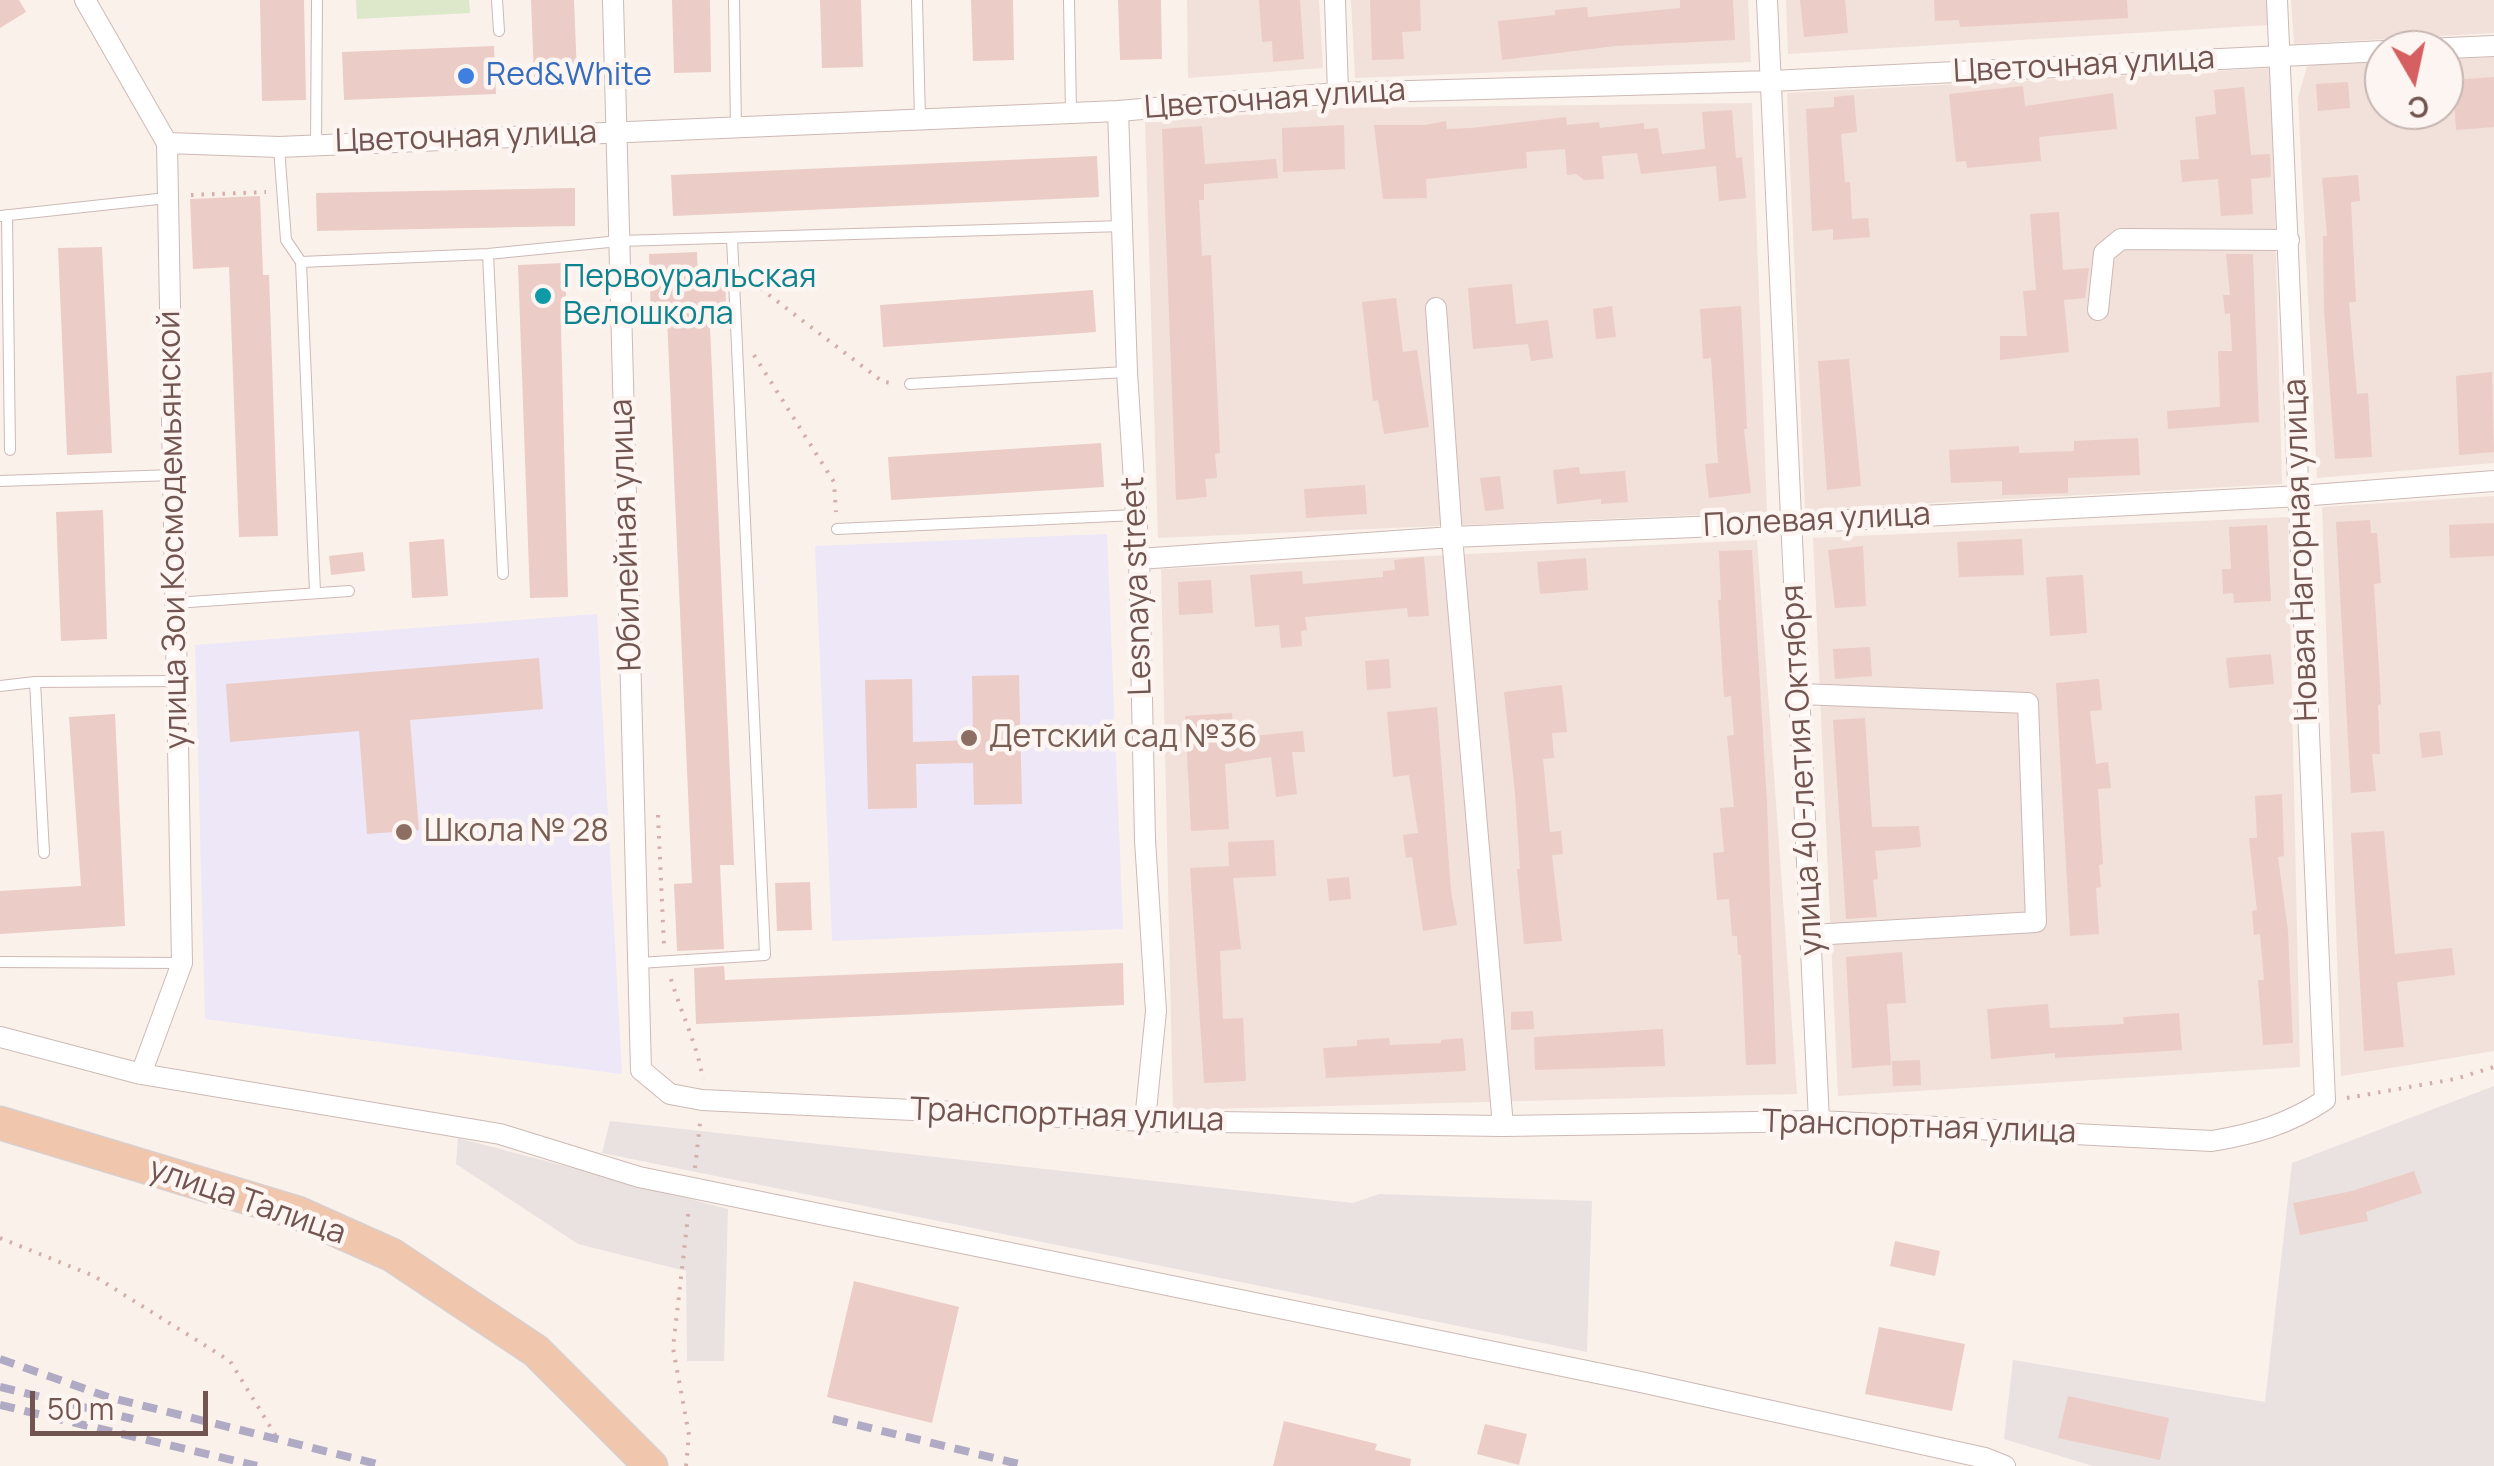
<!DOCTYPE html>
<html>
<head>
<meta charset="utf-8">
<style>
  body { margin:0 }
  #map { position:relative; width:2494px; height:1466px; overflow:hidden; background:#faf1eb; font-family:Manrope,sans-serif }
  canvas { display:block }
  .north { position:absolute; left:2364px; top:30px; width:100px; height:100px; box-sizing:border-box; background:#fdf5f1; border:2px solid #c5b5b1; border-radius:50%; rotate:171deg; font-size:28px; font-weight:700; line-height:40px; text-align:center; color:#725551 }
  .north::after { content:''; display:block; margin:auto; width:35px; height:45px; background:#d55f61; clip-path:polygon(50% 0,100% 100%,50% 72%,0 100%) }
  .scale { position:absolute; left:30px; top:1391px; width:178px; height:45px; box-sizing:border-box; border:5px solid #725551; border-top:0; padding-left:12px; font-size:30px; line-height:35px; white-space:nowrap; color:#725551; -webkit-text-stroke:8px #fdf5f1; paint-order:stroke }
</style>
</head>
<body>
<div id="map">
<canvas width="2494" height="1466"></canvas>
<div class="north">С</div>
<div class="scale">50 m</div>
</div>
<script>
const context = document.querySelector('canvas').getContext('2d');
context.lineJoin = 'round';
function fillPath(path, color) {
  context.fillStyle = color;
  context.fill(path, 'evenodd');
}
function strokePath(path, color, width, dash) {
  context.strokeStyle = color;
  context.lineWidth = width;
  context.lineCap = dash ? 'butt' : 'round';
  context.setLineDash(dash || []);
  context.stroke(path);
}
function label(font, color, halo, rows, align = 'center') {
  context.font = font + ' Manrope,sans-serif';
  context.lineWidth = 9;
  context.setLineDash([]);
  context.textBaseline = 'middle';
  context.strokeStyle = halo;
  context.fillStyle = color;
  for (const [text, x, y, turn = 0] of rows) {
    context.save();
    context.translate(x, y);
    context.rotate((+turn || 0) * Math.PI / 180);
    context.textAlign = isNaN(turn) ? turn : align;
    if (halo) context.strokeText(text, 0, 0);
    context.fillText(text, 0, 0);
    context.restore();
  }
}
fillPath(new Path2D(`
  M1187 0H1319L1323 68 1188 78Z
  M1351 0H1748L1751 62 1355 78Z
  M1786 0H2268L2269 25 1788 54Z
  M2291 0H2494V33L2294 44Z
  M2494 57V463L2317 478 2298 98 2307 66 2335 61 2384 60V110H2444V59Z
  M2271 68 2282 484 1805 510 1787 93Z
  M1752 103 1767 512 1158 538 1145 122 1338 108Z
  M2494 496V1051L2341 1076 2322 507Z
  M2288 517 2300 1067 1838 1096 1813 538Z
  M1757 540 1797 1094 1173 1110 1161 569Z`), '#f1e1da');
fillPath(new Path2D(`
  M2494 1086V1466H2093L2004 1439 2013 1360 2265 1402 2292 1163Z
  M610 1121 1353 1203 1379 1194 1592 1201 1587 1352 602 1153Z
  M458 1138 728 1209 724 1361H687L686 1271 578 1244 456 1164Z`), '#eae2e0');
fillPath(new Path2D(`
  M1107 534 1123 929 832 941 815 546Z
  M597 614 622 1074 205 1019 195 645Z`), '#ede7f7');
fillPath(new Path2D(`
  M356 0H469L470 13 357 19Z`), '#dde7ca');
fillPath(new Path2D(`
  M0 0H19L26 12 0 28Z
  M260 0H304L306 100 262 101Z
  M531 0H574L577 75 534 77Z
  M672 0H710L711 72 674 73Z
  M820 0H861L863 67 822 68Z
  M971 0H1013L1014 60 973 61Z
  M1118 0H1161L1162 59 1120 60Z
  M1259 0H1300L1304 59 1273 62 1272 41 1262 42Z
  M1370 0H1420L1421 31 1402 32 1404 59 1372 60Z
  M1680 0H1733L1735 40 1615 46 1502 60 1498 21 1555 15V10L1587 7 1588 17 1680 8Z
  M1800 0H1845L1848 33 1804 37Z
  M1934 0H2127L2128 18 1960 27 1959 20 1935 21Z
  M494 46 496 94 344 100 342 52Z
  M2494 77V127L2456 130 2453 80Z
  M2348 82 2350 108 2318 111 2316 84Z
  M2023 86 2025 106 2113 93 2117 129 2039 137 2041 161 1967 168 1966 161 1956 162 1949 94Z
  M2244 87 2251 155 2270 154 2271 177 2251 179 2253 214 2221 216 2218 179 2182 182 2180 160 2199 159 2195 117 2216 114 2214 90Z
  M1854 95 1857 132 1841 134 1845 182H1850L1852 219 1868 218 1870 237 1833 240V229L1812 231 1806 109 1834 107V97Z
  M1732 110 1736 158 1742 157 1746 198 1719 201 1716 166 1641 174 1637 153 1602 156 1604 179 1584 180 1576 174 1567 175 1565 149 1526 152 1527 168 1426 179 1427 198 1383 199 1374 125H1425L1446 121 1447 129 1471 128 1566 117 1567 125 1599 122 1600 128 1644 123V129L1658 128 1662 154 1705 149 1702 112Z
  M1344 125 1345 169 1283 172 1282 128Z
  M1202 126 1205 164 1276 159 1278 178 1204 184V200H1199L1202 256 1211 255 1220 453 1215 454 1217 478 1205 479 1207 497 1176 500 1162 129Z
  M1097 156 1099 197 673 216 671 175Z
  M2358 175 2360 201 2351 202 2356 302H2349L2357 394 2368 393 2372 457 2335 459 2324 310 2323 236H2327L2322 178Z
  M575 188V226L317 231 316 193Z
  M260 196 263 275H269L278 536 239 537 229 267 193 269 190 199Z
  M2059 212 2063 270 2089 268 2085 298 2064 300 2069 352 2000 360V336H2027L2023 291 2036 290 2030 214Z
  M102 247 112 453 67 455 58 248Z
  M697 252 698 277 725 276 727 327H710L734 865H720L724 949 677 951 674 884 692 883 667 318 651 319 649 254Z
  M2226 254H2253L2259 422 2168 429 2167 411 2220 407 2218 351H2232L2230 313 2225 314 2223 295H2230Z
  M564 263 568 326 561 327 568 597 530 598 518 265Z
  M1512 284 1516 324 1548 320 1553 358 1531 361 1528 344 1473 349 1468 288Z
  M1093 290 1096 332 883 347 880 305Z
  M1396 298 1403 352 1417 350 1429 427 1384 434 1378 400 1373 401 1362 302Z
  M1612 306 1616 337 1596 339 1593 309Z
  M1741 306 1747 429H1744L1751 493 1709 498 1705 464 1718 463 1711 358 1703 359 1700 309Z
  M1849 359 1861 486 1827 490 1818 361Z
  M2492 372 2494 452 2459 455 2456 376Z
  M2138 438 2140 475 2068 478V493L2002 495V481L1951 483 1949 450 2019 446V453L2074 451V441Z
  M1101 443 1104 487 891 500 888 457Z
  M1579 467 1580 474 1625 471 1628 502 1601 504V499L1557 504 1553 470Z
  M1500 476 1504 509 1485 511 1480 478Z
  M1365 485 1367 514 1306 518 1304 489Z
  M103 510 107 639 61 641 56 512Z
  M2370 520 2371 533H2377L2381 583 2374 584 2381 704 2378 705 2380 754H2372L2376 791 2351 793 2336 522Z
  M2494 523V556L2450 558 2449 525Z
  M2267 525 2271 601 2234 603 2233 593 2223 594 2222 569H2231L2229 527Z
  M444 539 448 596 412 598 409 542Z
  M2022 539 2024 575 1959 577 1957 542Z
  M1863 546 1866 606 1835 608 1828 550Z
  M1752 550 1767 803 1776 1064 1746 1065 1741 955H1738L1737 936H1732L1729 899 1717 900 1713 853 1724 852 1720 808 1734 807 1727 736 1734 735 1731 696 1724 697 1718 600H1721L1719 551Z
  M363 552 365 571 331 575 329 556Z
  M1424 557 1429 616 1408 617 1407 608 1305 617 1307 630 1301 631 1302 646 1281 648 1279 625 1255 627 1250 575 1302 571 1303 584 1383 577V571L1395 570 1394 560Z
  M1586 558 1588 590 1540 594 1537 562Z
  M2083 575 2087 633 2050 636 2046 577Z
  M1211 580 1213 613 1179 615 1178 582Z
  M1870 647 1872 676 1835 679 1833 649Z
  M2271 654 2274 684 2229 688 2226 658Z
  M539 658 543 709 410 720 419 830 367 834 359 731 230 742 226 684Z
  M1389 659 1391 688 1367 690 1365 661Z
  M1019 675 1022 804 974 805 973 763 916 764 917 808 868 809 865 680 912 679 913 742 973 740 972 676Z
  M2099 679 2102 710 2090 711 2096 764 2108 762 2111 788 2098 789 2103 864 2099 865 2101 887 2096 888 2099 934 2070 936 2056 683Z
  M1562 685 1567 732 1552 733 1554 758 1543 759 1550 832 1561 831 1563 854 1552 855 1562 941 1524 944 1517 869H1520L1515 793 1504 692Z
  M1437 707 1451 891 1457 925 1423 931 1412 857 1406 858 1403 835 1418 833 1409 775 1393 777 1387 712Z
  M1232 713 1233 738 1303 731 1305 752H1292L1297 794 1276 797 1271 757 1225 764 1229 829 1191 831 1185 716Z
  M115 714 125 926 0 934V891L81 886 69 717Z
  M1865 718 1872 827 1919 826 1921 847 1875 851 1878 879 1873 880 1877 917 1846 919 1833 720Z
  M2440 731 2443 755 2422 758 2419 733Z
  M2282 794 2284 856 2278 857 2288 931 2293 1043 2263 1045 2258 980H2264L2260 934 2254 935 2252 911 2257 910 2249 838H2257L2255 796Z
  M2384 831 2395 954 2452 948 2455 975 2397 982 2404 1047 2364 1051 2351 833Z
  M1274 840 1276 876 1233 878 1241 949 1220 951 1223 1019 1243 1018 1246 1081 1204 1083 1190 868 1229 866 1228 842Z
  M1349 877 1351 899 1329 901 1327 879Z
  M810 882 812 930 777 931 775 883Z
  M1902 952 1906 1003 1887 1004 1891 1065 1852 1068 1846 957Z
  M1123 963 1124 1005 696 1024 694 968 724 966 725 980Z
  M2048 1004 2050 1028 2124 1024 2123 1017 2179 1013 2182 1050 2055 1058V1053L1991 1059 1987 1009Z
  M1533 1011 1534 1029 1511 1030V1012Z
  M1663 1029 1665 1066 1535 1070 1534 1037Z
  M1389 1038 1390 1045 1441 1043V1040L1463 1038 1466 1071 1326 1078 1323 1048 1357 1046V1040Z
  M1920 1060 1921 1085 1893 1086 1892 1061Z
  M2414 1171 2422 1193 2366 1212 2368 1221 2300 1235 2293 1203 2352 1191Z
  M1895 1241 1940 1251 1935 1276 1890 1266Z
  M854 1281 959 1307 932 1423 827 1397Z
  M1879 1327 1965 1344 1952 1411 1865 1394Z
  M2068 1396 2169 1418 2160 1460 2058 1438Z
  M1284 1421 1377 1444 1375 1450 1411 1459 1410 1466H1273Z
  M1485 1424 1527 1434 1519 1465 1477 1454Z`), '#ecccc6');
const lane = new Path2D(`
  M497 0 499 31
  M734 0 736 127
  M917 0 920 119
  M1069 0 1071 112
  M316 144 317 0
  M279 148 286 240 301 262
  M7 215 10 450
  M0 216 167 198
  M488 254 503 574
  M910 384 1126 372
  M0 481 173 475
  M837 529 1136 515
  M315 592 301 262 488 254 619 241 1123 226
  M175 603 349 591
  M35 682 44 853
  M0 686 35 682 176 681
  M0 962 181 963
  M639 963 765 955 732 238`);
const street = new Path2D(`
  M85 0 167 143 182 963 141 1074
  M613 0 641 1070 670 1094 702 1100 1145 1121 1503 1126 1819 1121 2212 1141C2254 1134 2289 1124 2325 1100L2277 0
  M1335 0 1338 93
  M1767 0 1819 1121
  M2403 50 2494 46
  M1118 111 1127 372 1139 559 1145 840 1156 1011 1145 1121
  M167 143 279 147 1118 111 1338 93 1771 81 2384 51
  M1436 308 1452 537 1503 1126
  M2098 310 2104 253 2121 239 2289 240
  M1139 559 1452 537 1791 523 2300 496 2494 481
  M1800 694 2028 703 2036 922 1812 935
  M0 1037 141 1074 500 1134 639 1177 1636 1381 1985 1458 2005 1466`);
const primary = new Path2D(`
  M0 1123 298 1213 392 1255 536 1351 651 1466`);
strokePath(lane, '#cdb9b5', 12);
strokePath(street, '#cdb9b5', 22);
strokePath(primary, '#d8cfce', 35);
strokePath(new Path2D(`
  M191 195 266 192
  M752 282 883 382 893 383
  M754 355 834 482 836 512
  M658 815 664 946
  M671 979C681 1013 697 1044 703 1079
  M2347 1098 2455 1079 2494 1067
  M695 1168 700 1123
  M0 1238 94 1276 230 1361 279 1441
  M686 1466 689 1435 673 1348 689 1207`), '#d2afa8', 4, [2.5, 8]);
strokePath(lane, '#fff', 10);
strokePath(street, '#fff', 20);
strokePath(primary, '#f0c6ac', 32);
strokePath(new Path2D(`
  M0 1359 108 1397 385 1466
  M0 1387 133 1419
  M0 1405 257 1466
  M833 1419 1027 1466`), '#b1aac4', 8, [15, 10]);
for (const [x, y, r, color] of [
  [466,76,10,"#3f7fe0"],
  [543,296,10,"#0f9aa8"],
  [969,738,10,"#8d6e63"],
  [404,832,10,"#8d6e63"]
]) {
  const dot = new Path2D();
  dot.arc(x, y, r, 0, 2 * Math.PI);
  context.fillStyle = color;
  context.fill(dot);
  strokePath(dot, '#fdf5f1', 4);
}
label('32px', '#725551', '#fdf5f1', [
  ["Цветочная улица",2084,66,-3],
  ["Цветочная улица",1275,100,-4],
  ["Цветочная улица",466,138,-2],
  ["Полевая улица",1817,521,-3],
  ["улица Зои Космодемьянской",174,530,-91],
  ["Юбилейная улица",627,535,-92],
  ["Новая Нагорная улица",2302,550,-92],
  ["Lesnaya street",1138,586,-92],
  ["улица 40-летия Октября",1803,770,-93],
  ["Транспортная улица",1067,1116,2],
  ["Транспортная улица",1919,1128,2],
  ["улица Талица",247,1202,19]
]);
label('32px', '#366cbe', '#fdf5f1', [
  ["Red&White",486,76]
], 'left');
label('32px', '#0d838f', '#fdf5f1', [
  ["Первоуральская",563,278],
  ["Велошкола",563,315]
], 'left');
label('32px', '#785e54', '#fdf5f1', [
  ["Детский сад №36",989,738],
  ["Школа № 28",424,832]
], 'left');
</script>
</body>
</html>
